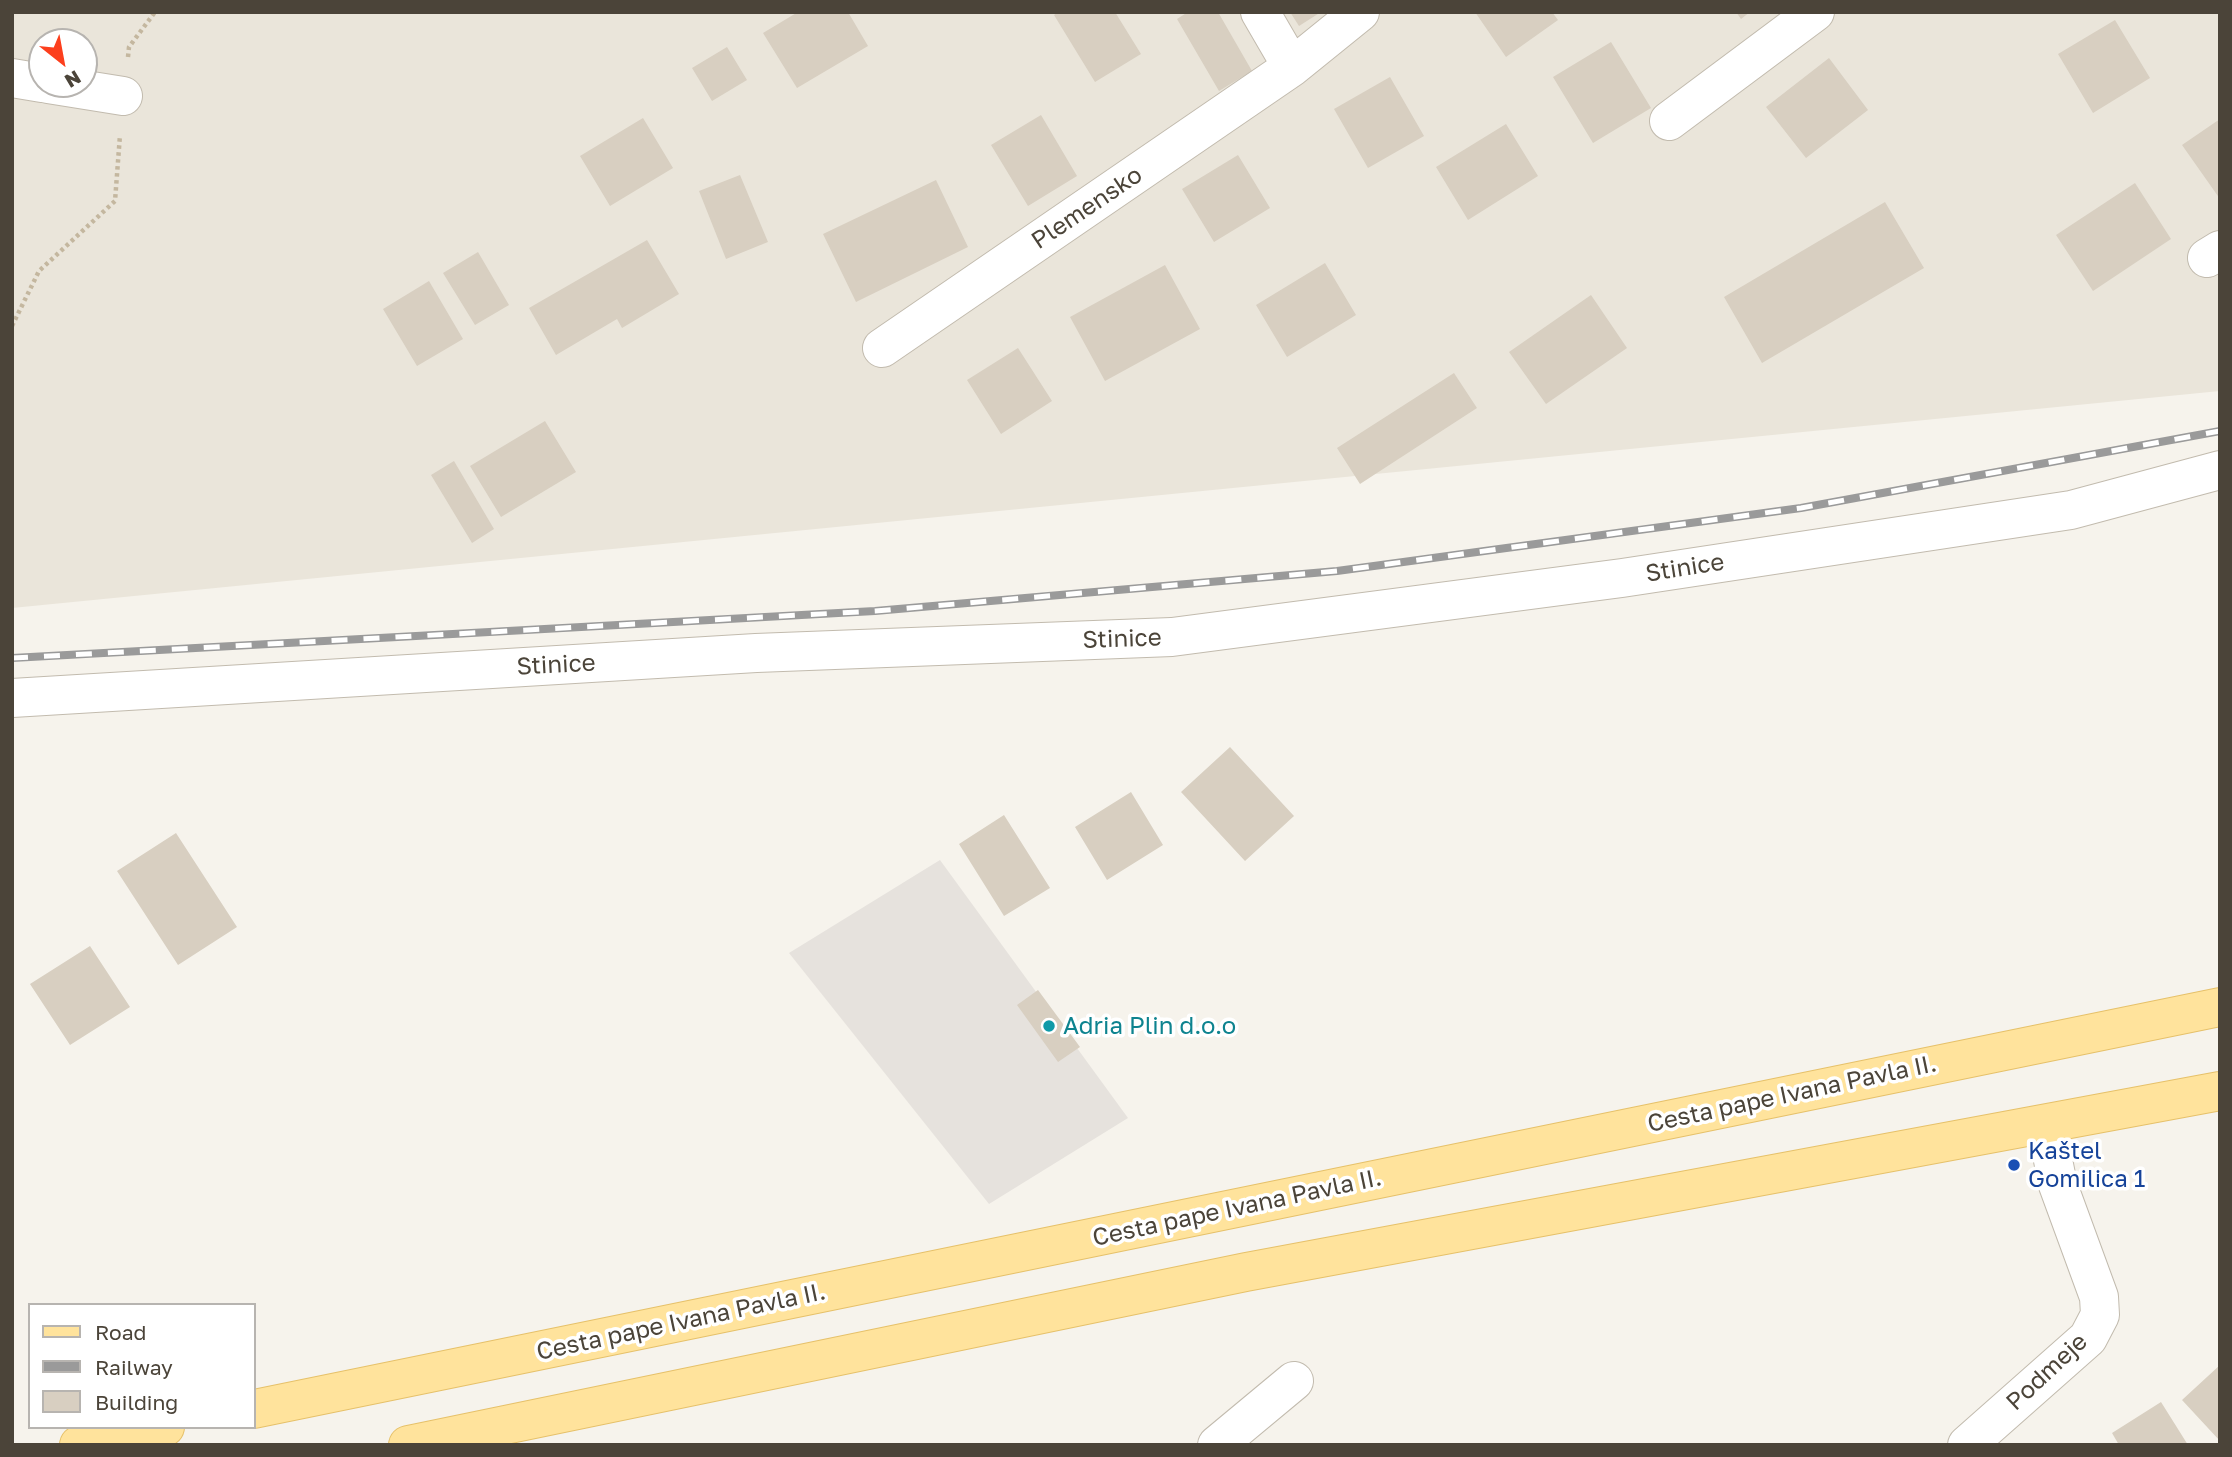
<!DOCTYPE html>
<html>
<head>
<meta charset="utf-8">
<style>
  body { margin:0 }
  #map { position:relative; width:2232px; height:1457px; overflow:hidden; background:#f6f3ec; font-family:"Golos Text",sans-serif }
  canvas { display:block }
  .frame { position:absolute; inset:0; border:14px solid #4b4439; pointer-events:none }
  .legend { position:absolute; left:28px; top:1303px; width:228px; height:126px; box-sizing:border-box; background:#fff; border:2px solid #b7b4b0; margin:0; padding:9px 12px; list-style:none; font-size:21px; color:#4b4439 }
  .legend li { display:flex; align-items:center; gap:14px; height:35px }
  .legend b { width:35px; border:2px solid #b7b4b0 }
  .north { position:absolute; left:28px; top:28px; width:70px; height:70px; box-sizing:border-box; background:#fff; border:2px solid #b7b4b0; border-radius:50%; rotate:149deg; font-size:19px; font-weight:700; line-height:28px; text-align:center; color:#4b4439 }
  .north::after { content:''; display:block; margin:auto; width:24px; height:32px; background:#fc3f1d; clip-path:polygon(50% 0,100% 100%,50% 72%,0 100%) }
</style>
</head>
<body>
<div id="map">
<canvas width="2232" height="1457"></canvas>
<div class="frame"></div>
<ul class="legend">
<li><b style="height:9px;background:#ffe39c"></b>Road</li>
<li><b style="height:9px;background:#9a9a9a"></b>Railway</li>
<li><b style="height:19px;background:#d8cfc1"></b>Building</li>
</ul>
<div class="north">N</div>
</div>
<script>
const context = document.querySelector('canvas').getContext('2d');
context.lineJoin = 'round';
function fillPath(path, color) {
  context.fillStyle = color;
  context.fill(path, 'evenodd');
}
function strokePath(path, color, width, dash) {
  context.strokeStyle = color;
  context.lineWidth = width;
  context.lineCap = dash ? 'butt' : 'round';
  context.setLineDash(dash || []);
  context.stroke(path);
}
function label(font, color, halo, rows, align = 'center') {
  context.font = font + ' "Golos Text",sans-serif';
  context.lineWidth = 7;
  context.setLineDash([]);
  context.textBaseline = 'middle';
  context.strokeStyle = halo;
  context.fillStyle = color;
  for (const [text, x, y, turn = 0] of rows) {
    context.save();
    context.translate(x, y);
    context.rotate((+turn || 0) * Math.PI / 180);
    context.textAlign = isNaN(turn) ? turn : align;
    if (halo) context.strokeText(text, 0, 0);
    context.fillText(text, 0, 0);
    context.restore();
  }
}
fillPath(new Path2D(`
  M12 12H2220V391L12 608ZM42 42H84V84H42Z`), '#eae5da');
fillPath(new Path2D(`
  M940 860 1128 1118 989 1204 789 953Z`), '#e6e2dd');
fillPath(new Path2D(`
  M798 12H848L868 46 797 88 763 33Z
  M1058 12H1115L1141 54 1095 82 1054 15Z
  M1188 12H1218L1252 71 1219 91 1177 19Z
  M1290 12H1321L1299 26Z
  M1475 12H1552L1558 20 1506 57Z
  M1736 12H1750L1741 19Z
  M2115 20 2150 78 2093 113 2058 54Z
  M1611 42 1651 108 1593 143 1553 77Z
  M727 47 747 80 712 101 692 68Z
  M1829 58 1868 110 1806 158 1766 107Z
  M1390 77 1424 136 1368 168 1334 109Z
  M1041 115 1077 176 1028 206 991 145Z
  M643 118 673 168 610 206 580 156Z
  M2220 119V199L2182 145Z
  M1506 124 1538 176 1468 220 1436 167Z
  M1238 155 1270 208 1214 242 1182 189Z
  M740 175 768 242 726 259 699 191Z
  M936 180 968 247 856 302 823 234Z
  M2135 183 2171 239 2093 291 2056 235Z
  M1885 202 1924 268 1762 363 1724 297Z
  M647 240 679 294 622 328 617 319 556 355 529 308Z
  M478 252 509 305 475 325 443 273Z
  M1325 263 1356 315 1287 357 1256 305Z
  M1165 265 1200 329 1105 381 1070 317Z
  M429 281 463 339 417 366 383 309Z
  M1591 295 1627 348 1546 404 1509 352Z
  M1018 348 1052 401 1001 434 967 380Z
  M1454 373 1477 408 1360 484 1337 448Z
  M545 421 576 472 501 517 470 466Z
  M454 461 494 529 472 543 431 475Z
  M1230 747 1294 816 1245 861 1181 792Z
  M1131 792 1163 845 1107 880 1075 827Z
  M1004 815 1050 888 1004 916 959 844Z
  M176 833 237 927 178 965 117 871Z
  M90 946 130 1007 70 1045 30 984Z
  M1038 990 1080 1047 1058 1062 1017 1005Z
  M2220 1365V1441L2182 1400Z
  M2161 1402 2188 1445H2119L2112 1433Z`), '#d8cfc1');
const minor = new Path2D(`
  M1260 12 1292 67
  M12 78 42 83
  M48 84 123 96
  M1669 121 1815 12
  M2207 258 2220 250
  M882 348 1292 67 1360 12
  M12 698 756 653 1172 637 1622 578 2071 510 2220 470
  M1217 1445 1294 1381
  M1967 1445 2088 1338 2100 1315 2099 1297 2058 1185 2046 1125`);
const major = new Path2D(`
  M254 1409 2220 1007
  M79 1445 165 1427
  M408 1445 1246 1272 2220 1091`);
strokePath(minor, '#c2bbae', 40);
strokePath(major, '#e6c16a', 40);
strokePath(new Path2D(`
  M128 57 129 47 155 12
  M12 326 39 271 115 201 120 135`), '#c4b79f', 4.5, [3.5, 3.5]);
strokePath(minor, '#fff', 38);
strokePath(major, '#ffe39c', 38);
const rail = new Path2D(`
  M12 658 875 611 1337 571 1801 508 2220 431`);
strokePath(rail, '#9a9a9a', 8);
strokePath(rail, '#fff', 5, [16]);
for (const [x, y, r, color] of [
  [1049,1026,7,"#0f9aa8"],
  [2014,1165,7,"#1a4fb4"]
]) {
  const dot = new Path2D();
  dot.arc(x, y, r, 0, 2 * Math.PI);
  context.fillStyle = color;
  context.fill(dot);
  strokePath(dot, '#fff', 2.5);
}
label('24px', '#4b4439', '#fff', [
  ["Plemensko",1087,208,-34],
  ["Stinice",1685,568,-9],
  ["Stinice",1122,639,-2],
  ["Stinice",556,665,-3],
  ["Cesta pape Ivana Pavla II.",1792,1094,-12],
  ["Cesta pape Ivana Pavla II.",1237,1208,-12],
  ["Cesta pape Ivana Pavla II.",681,1322,-12],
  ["Podmeje",2047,1372,-43]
]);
label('24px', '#0d838f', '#fff', [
  ["Adria Plin d.o.o",1063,1026]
], 'left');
label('24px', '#164399', '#fff', [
  ["Kaštel",2028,1151],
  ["Gomilica 1",2028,1179]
], 'left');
</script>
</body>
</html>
